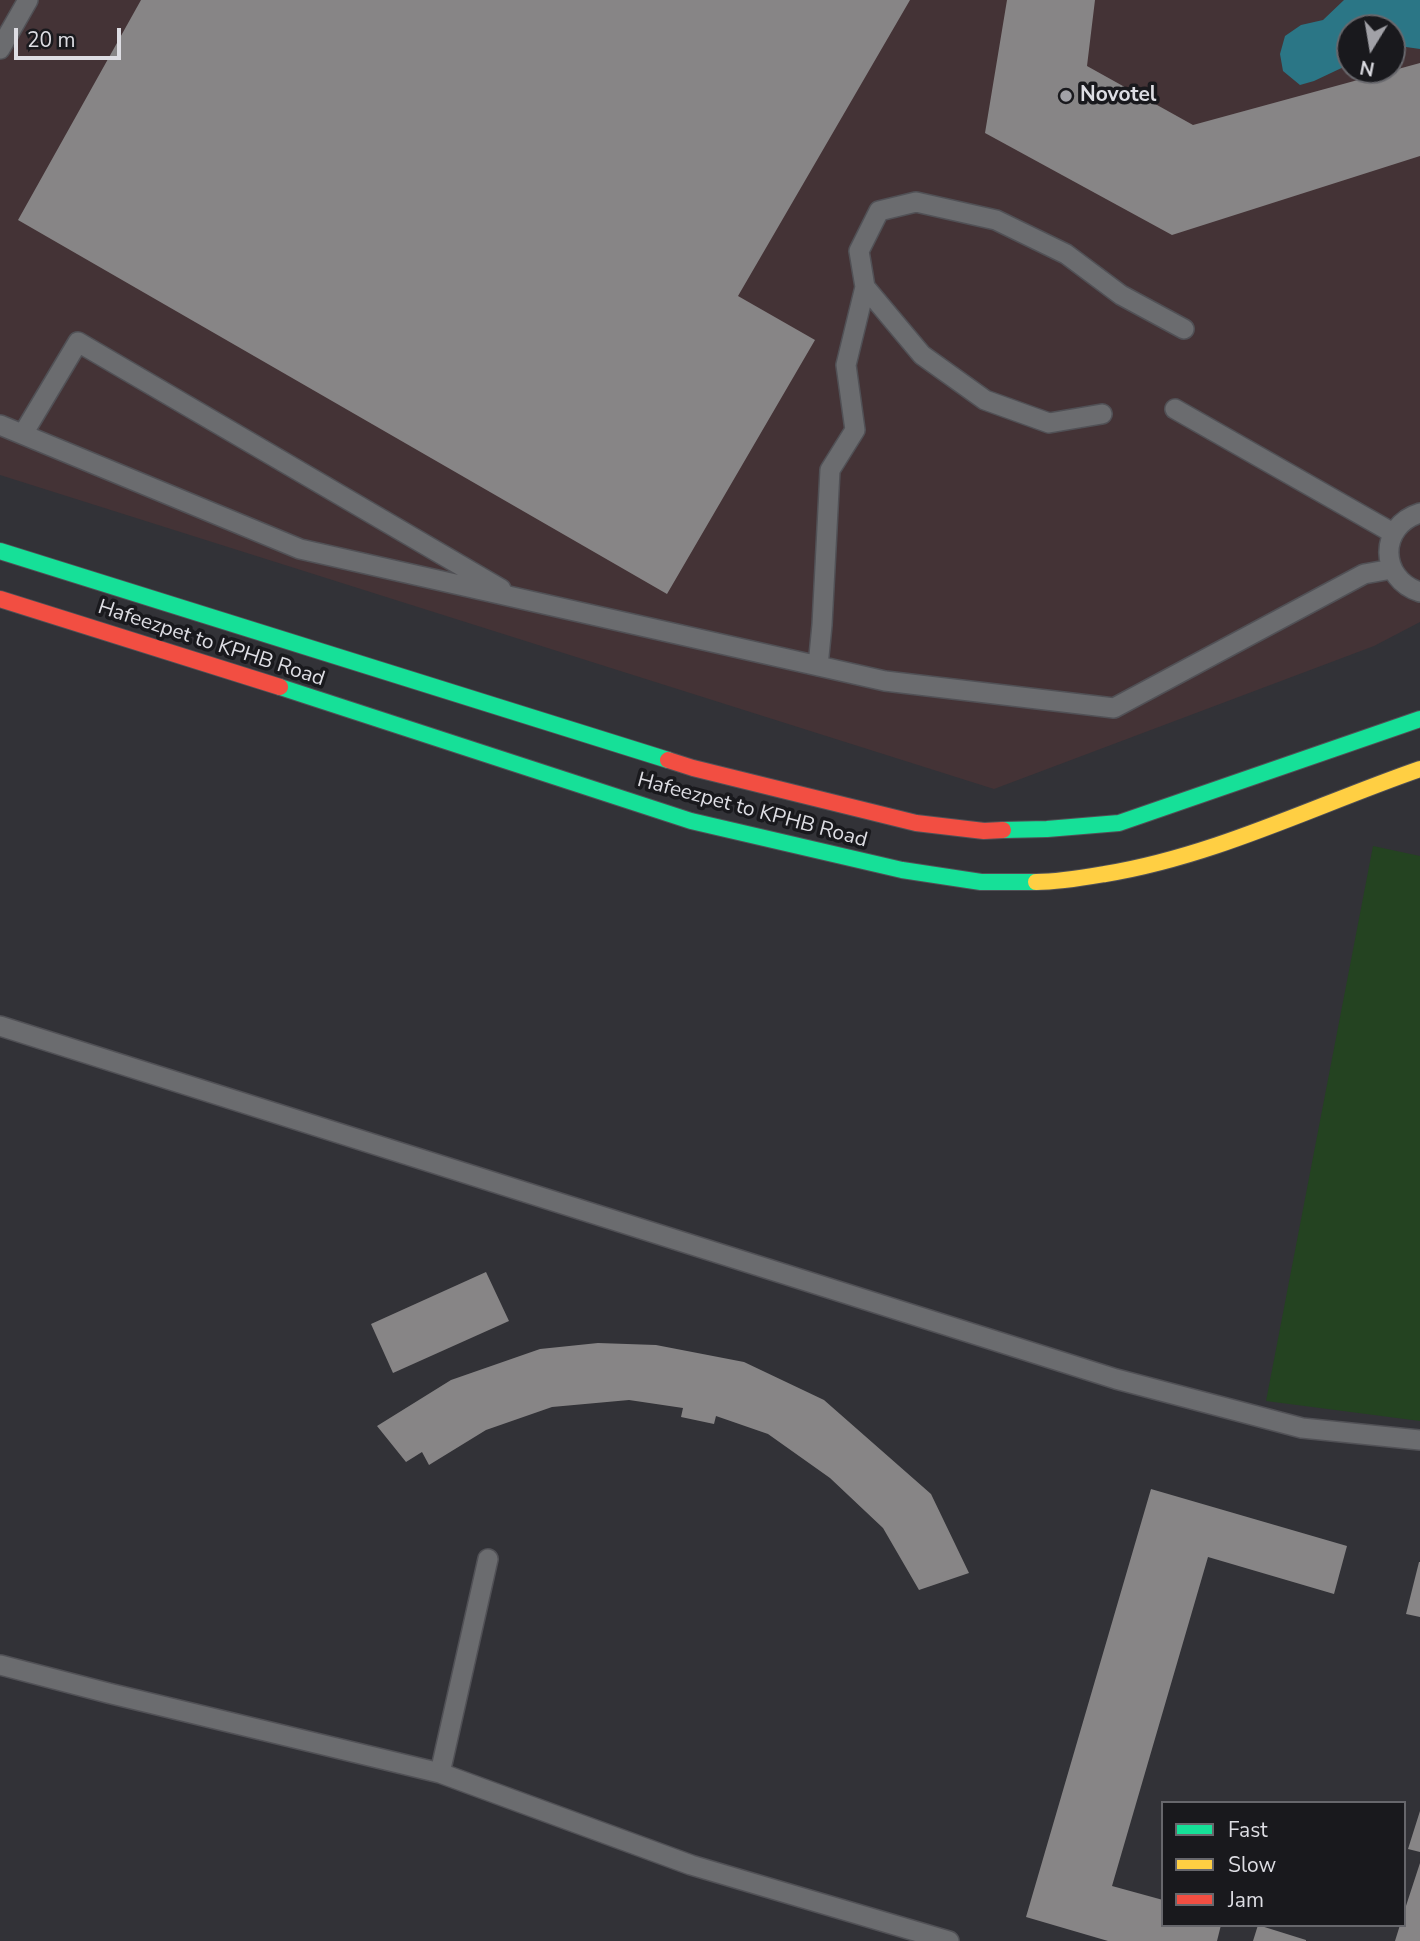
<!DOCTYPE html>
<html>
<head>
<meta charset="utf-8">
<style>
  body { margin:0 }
  #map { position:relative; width:1420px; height:1941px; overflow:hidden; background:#323237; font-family:"Nunito Sans",sans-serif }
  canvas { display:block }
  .legend { position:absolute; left:1161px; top:1801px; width:245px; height:126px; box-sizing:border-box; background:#19191d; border:2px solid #67676c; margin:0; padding:9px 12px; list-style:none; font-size:21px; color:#dddde3 }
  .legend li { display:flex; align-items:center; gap:14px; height:35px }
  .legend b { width:35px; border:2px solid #67676c }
  .north { position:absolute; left:1336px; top:14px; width:70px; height:70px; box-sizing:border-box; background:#19191d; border:2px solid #67676c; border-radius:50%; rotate:191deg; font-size:19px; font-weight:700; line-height:28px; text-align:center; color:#dddde3 }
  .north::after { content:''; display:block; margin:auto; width:24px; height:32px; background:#a1a1a7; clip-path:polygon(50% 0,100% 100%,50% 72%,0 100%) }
  .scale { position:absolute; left:14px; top:28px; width:107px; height:32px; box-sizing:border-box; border:4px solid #dddde3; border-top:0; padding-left:9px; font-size:21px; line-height:24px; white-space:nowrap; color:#dddde3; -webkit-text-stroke:5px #19191d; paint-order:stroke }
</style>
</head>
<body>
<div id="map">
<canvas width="1420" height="1941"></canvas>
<ul class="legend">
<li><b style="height:9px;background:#16e098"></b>Fast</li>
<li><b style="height:9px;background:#ffcf43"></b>Slow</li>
<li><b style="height:9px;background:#f24e42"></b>Jam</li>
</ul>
<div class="north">N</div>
<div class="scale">20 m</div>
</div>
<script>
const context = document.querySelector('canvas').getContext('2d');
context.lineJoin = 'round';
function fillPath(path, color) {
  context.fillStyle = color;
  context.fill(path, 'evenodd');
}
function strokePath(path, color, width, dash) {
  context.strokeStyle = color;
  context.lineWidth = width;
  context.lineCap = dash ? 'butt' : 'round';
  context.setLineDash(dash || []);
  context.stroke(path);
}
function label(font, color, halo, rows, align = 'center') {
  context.font = font + ' "Nunito Sans",sans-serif';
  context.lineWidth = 7;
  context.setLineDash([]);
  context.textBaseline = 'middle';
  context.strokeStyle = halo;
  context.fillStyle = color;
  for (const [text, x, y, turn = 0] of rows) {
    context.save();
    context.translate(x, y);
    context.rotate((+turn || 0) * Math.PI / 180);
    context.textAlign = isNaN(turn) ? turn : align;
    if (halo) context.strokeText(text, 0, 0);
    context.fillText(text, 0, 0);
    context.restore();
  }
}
fillPath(new Path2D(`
  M0 0H1420V622L1374 646 994 789 0 475ZM1350 28H1392V70H1350Z`), '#443336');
fillPath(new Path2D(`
  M1373 846 1420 856V1421L1266 1401Z`), '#244321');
fillPath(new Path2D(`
  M1344 0H1420V49L1406 47 1392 49V28H1350V64L1314 81 1300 85 1283 71 1280 54 1285 36 1301 25 1323 20Z`), '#2b7686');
fillPath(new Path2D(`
  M141 0H910L738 296 815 340 667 594 18 220Z
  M1007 0H1095L1087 66 1193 125 1420 63V156L1172 235 985 133Z
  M486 1272 509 1321 393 1373 371 1324Z
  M598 1343 656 1345 744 1362 824 1400 931 1494 969 1573 919 1590 883 1528 830 1478 768 1434 716 1416 714 1424 681 1417 683 1408 629 1400 552 1407 486 1430 429 1465 422 1452 406 1462 377 1426 451 1380 540 1349Z
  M1151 1489 1347 1546 1334 1594 1208 1557 1112 1886 1163 1900V1925H1221L1217 1941H1108L1026 1917Z
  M1419 1562H1420V1617L1406 1614Z
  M1420 1811V1852L1408 1849Z
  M1420 1863V1941H1395L1400 1925H1404V1912Z
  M1258 1925 1306 1940V1941H1253Z`), '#878586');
const lane = new Path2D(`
  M0 49 28 0
  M1175 409 1393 533
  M1102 414 1049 423 985 400 922 355 865 287 859 251 879 211 916 202 996 220 1066 254 1121 295 1184 329
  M0 425 300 549 885 681 1114 708 1364 574 1392 569
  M23 434 78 342 501 589
  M1420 513C1378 526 1379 579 1420 592
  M818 666 822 625 830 470 855 430 846 365 865 287
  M0 1026 1116 1379 1302 1428 1420 1440
  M488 1559 440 1773 691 1865 949 1941
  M0 1665 108 1693 440 1773`);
const fast = new Path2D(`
  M0 551 668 760
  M280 687 691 821 902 870 981 882H1036
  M1003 830 1047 829 1119 823 1420 719`);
const slow = new Path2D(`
  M1036 882C1060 882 1082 878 1105 874 1215 856 1316 805 1420 769`);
const jam = new Path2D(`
  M0 599 280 687
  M668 760 693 768 916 823 984 831 1003 830`);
strokePath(lane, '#515156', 22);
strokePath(fast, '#515156', 18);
strokePath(slow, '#515156', 18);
strokePath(jam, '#515156', 18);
strokePath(lane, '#6b6c6f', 19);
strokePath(fast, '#16e098', 16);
strokePath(slow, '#ffcf43', 16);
strokePath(jam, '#f24e42', 16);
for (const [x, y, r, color] of [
  [1066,96,7,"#a1a1a7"]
]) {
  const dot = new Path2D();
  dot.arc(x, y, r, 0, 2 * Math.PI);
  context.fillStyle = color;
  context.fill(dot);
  strokePath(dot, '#19191d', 2.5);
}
label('bold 21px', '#dddde3', '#19191d', [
  ["Novotel",1080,96]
], 'left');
label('21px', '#dddde3', '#19191d', [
  ["Hafeezpet to KPHB Road",211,644,18],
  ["Hafeezpet to KPHB Road",752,811,15]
]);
</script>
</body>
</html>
